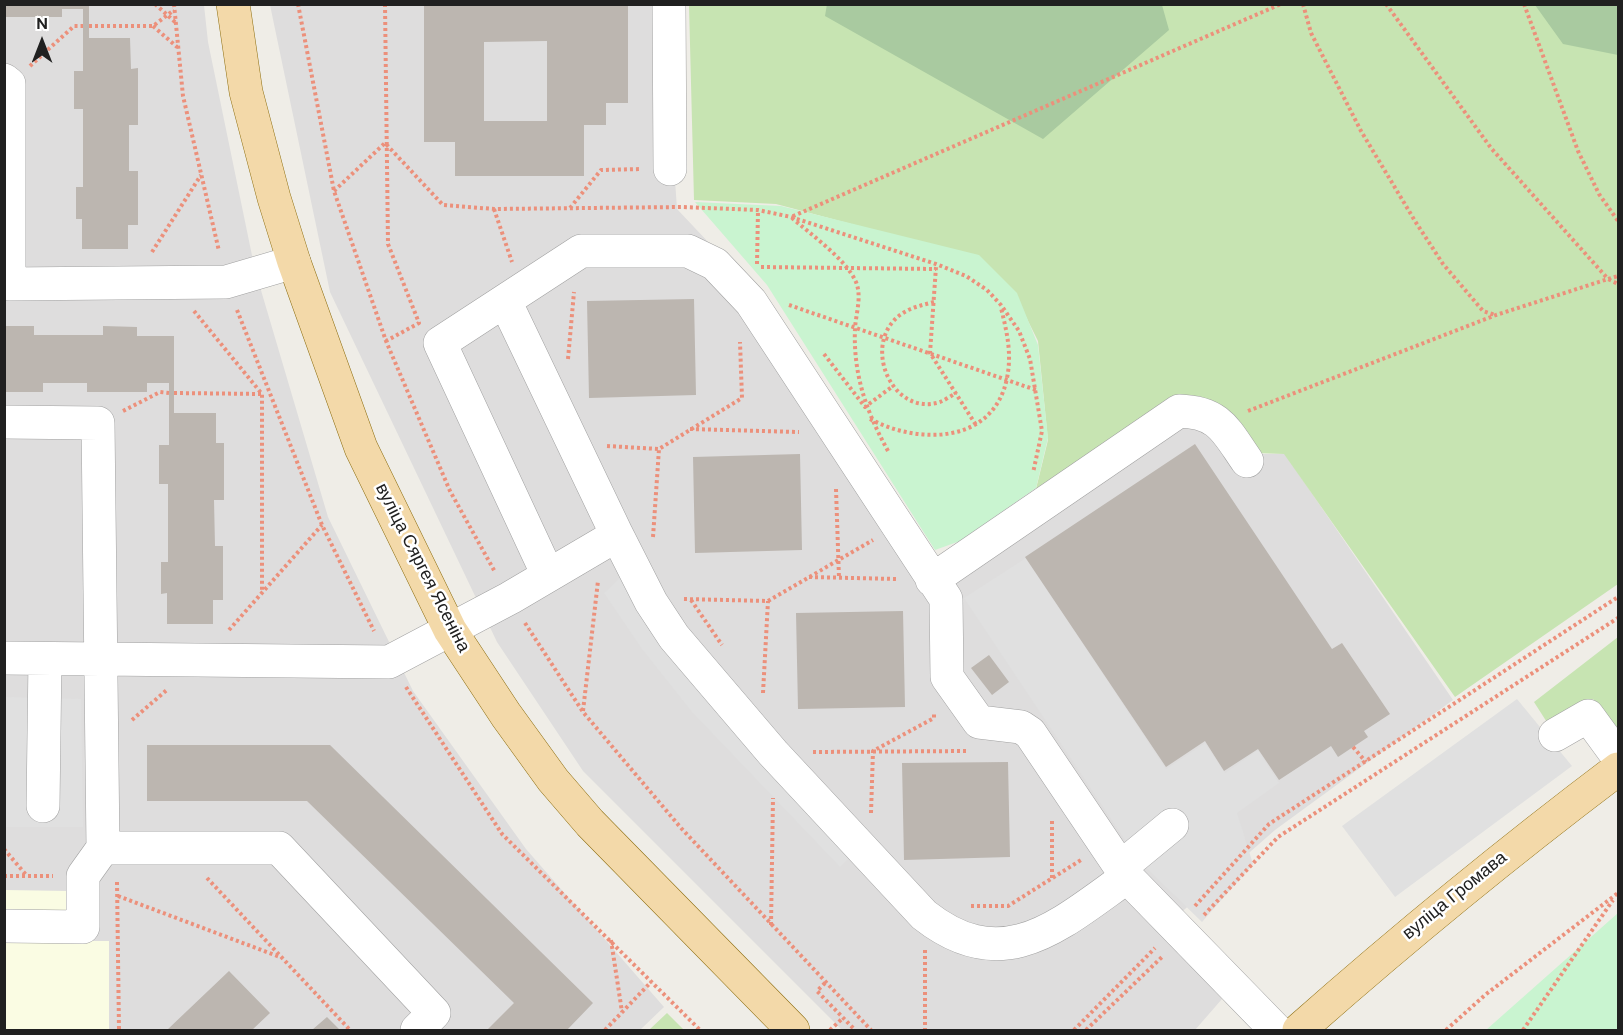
<!DOCTYPE html>
<html>
<head>
<meta charset="utf-8">
<style>
  body { margin:0 }
  #map { position:relative; width:1623px; height:1035px; overflow:hidden; background:#efede7; font-family:"DM Sans",sans-serif }
  canvas { display:block }
  .frame { position:absolute; inset:0; border:6px solid #202020; pointer-events:none }
  .north { position:absolute; left:12px; top:12px; width:60px; height:60px; -webkit-text-stroke:4px #fff; paint-order:stroke; rotate:0deg; font-size:16px; font-weight:700; line-height:24px; text-align:center; color:#202020 }
  .north::after { content:''; display:block; margin:auto; width:21px; height:27px; background:#202020; clip-path:polygon(50% 0,100% 100%,50% 72%,0 100%) }
</style>
</head>
<body>
<div id="map">
<canvas width="1623" height="1035"></canvas>
<div class="frame"></div>
<div class="north">N</div>
</div>
<script>
const context = document.querySelector('canvas').getContext('2d');
context.lineJoin = 'round';
function fillPath(path, color) {
  context.fillStyle = color;
  context.fill(path, 'evenodd');
}
function strokePath(path, color, width, dash) {
  context.strokeStyle = color;
  context.lineWidth = width;
  context.lineCap = dash ? 'butt' : 'round';
  context.setLineDash(dash || []);
  context.stroke(path);
}
function label(font, color, halo, rows, align = 'center') {
  context.font = font + ' "DM Sans",sans-serif';
  context.lineWidth = 5;
  context.setLineDash([]);
  context.textBaseline = 'middle';
  context.strokeStyle = halo;
  context.fillStyle = color;
  for (const [text, x, y, turn = 0] of rows) {
    context.save();
    context.translate(x, y);
    context.rotate((+turn || 0) * Math.PI / 180);
    context.textAlign = isNaN(turn) ? turn : align;
    if (halo) context.strokeText(text, 0, 0);
    context.fillText(text, 0, 0);
    context.restore();
  }
}
fillPath(new Path2D(`
  M5 5H204L208 42 255 270 328 517 413 691 526 849 664 1007 640 1030H5Z
  M270 5H663L677 209 760 297 945 588 1187 421 1257 454H1285L1453 700 1275 830 1160 931 1222 999 1195 1030H842L583 771 497 642 330 292Z`), '#dedddd');
fillPath(new Path2D(`
  M5 890 69 891V941H109V1030H5Z`), '#fafce3');
fillPath(new Path2D(`
  M689 5H1618V584L1455 697 1284 454 1257 453 1219 405 1199 396 1172 399 1036 489 1048 440 1038 341 1014 293 979 258 776 204 694 200Z
  M1618 637V725L1616 727 1593 699 1550 727 1534 702Z
  M667 1013 684 1030H649Z`), '#c7e4b2');
fillPath(new Path2D(`
  M827 4 1162 5 1169 30 1043 139 825 16Z
  M1535 5H1618V55L1563 44Z`), '#a9caa0');
fillPath(new Path2D(`
  M695 202 781 206 979 255 1017 293 1038 345 1048 438 1036 488 960 541 935 550 767 285Z
  M1618 913V1030H1486Z`), '#c9f4d0');
fillPath(new Path2D(`
  M1026 558 1166 769 1205 743 1225 773 1258 750 1279 783 1237 813 1253 864 1202 922 1139 861 964 598Z
  M623 575 854 853 840 867 692 712 642 649 604 593Z
  M5 697 81 699 83 827H5Z
  M1517 699 1572 766 1395 897 1342 826Z`), '#e0e0e0');
fillPath(new Path2D(`
  M4 4H89V38H130L131 69 138 68V125H129V171H138V225H128V249H82V219H76V187H83V109H74V71H83V9H62V17H4Z
  M424 4H628V103H606V125H584V176H455V142H424ZM547 41V121H484V42Z
  M694 299 696 395 589 398 587 301Z
  M4 326H34V335H103V326L137 327V336H174V413H216V443H224V500H214L215 546H223V600H213V624H167V593L161 594V562H168V484H159V445H169V383H147V392H87V383H43V392H4Z
  M1195 444 1332 649 1342 643 1390 714 1364 731 1368 737 1338 757 1331 746 1279 780 1258 749 1224 771 1205 741 1166 767 1025 557Z
  M800 454 802 550 695 553 693 457Z
  M903 611 905 707 798 709 796 613Z
  M989 655 1009 682 992 695 971 668Z
  M147 745H330L593 1003 567 1030H487L514 1003 307 801H147Z
  M1008 762 1010 857 904 860 902 763Z
  M229 971 270 1013 252 1030H167Z
  M327 1017 340 1030H312Z`), '#bcb6b0');
const minor = new Path2D(`
  M669 4 670 169
  M4 80 9 84V284L226 282 294 262
  M505 301 617 535 651 602 674 637 773 753 924 915C1004 978 1059 925 1127 877
  M4 422 98 423 103 848 83 876V927L4 926
  M548 575 440 343 581 251H688L715 264 751 302 946 599 947 677 979 722 1021 727 1030 733 1127 877 1276 1030
  M932 580 1179 411C1220 412 1226 431 1247 461
  M4 658 389 662 510 598 617 535
  M1555 735 1588 716 1618 757
  M43 806 45 659
  M103 848H279L434 1013 417 1030
  M1121 867 1172 825`);
const major = new Path2D(`
  M233 4 246 92 274 198 294 262 361 448 450 630 506 715 553 780 590 823 793 1030
  M1299 1030C1402 939 1508 852 1618 769`);
strokePath(minor, '#a1a1a1', 34);
strokePath(major, '#8c6d0f', 34);
strokePath(new Path2D(`
  M155 4 176 23
  M174 4 183 96 219 251
  M298 4 334 191 386 341 450 491 495 572
  M385 4 388 244 419 323 386 341
  M1303 4 1311 33 1361 131 1415 221 1443 264 1483 311 1495 315
  M1386 4 1491 148 1608 279 1618 276
  M1524 4 1578 151 1599 194 1618 221
  M89 26H153L174 10
  M153 26 177 47
  M30 66 74 26H83
  M334 191 385 143 443 205 494 209 682 207 758 210 791 217 936 264 966 276 987 290 1001 305 1019 331 1030 359 1042 431 1033 473
  M570 208 601 170 641 169
  M494 209 512 262
  M152 252 201 175
  M757 264 758 210
  M761 267 936 269
  M936 267 930 353 976 425
  M934 302C923 305 912 307 903 313 859 341 891 418 940 402 945 400 951 396 956 393
  M789 305 1036 390
  M237 310 322 525 374 631
  M194 311 262 394V593
  M824 354 865 407 893 386
  M568 359 574 292
  M174 393 263 394
  M123 411 160 392 169 393
  M1248 411 1496 315 1608 279 1618 284
  M870 419C919 445 994 444 1007 378 1012 354 1007 332 1001 308
  M690 429 799 432
  M607 446 659 449
  M888 451C866 411 853 374 855 328 856 313 862 297 856 282 846 259 810 234 791 217L1281 4
  M836 489 839 578
  M653 537 659 449 742 398 740 342
  M809 577 897 579
  M684 599 768 601 873 540
  M691 600 722 645
  M525 623 583 712 681 828 871 1030
  M229 630 322 525
  M406 687 502 834 700 1030
  M763 693 768 601
  M583 711 598 581
  M132 720 168 689
  M1353 747 1366 762
  M813 752 968 751
  M871 813 873 751 934 718V713
  M1052 821V880
  M4 849 27 876
  M4 876H53
  M207 878 350 1030
  M117 882 119 1030
  M118 896 280 957
  M971 906H1008L1081 860
  M1195 906 1269 824 1618 597
  M1204 915 1278 837 1618 618
  M771 925 773 798
  M611 940 622 1012
  M925 950V1030
  M825 983 817 991 855 1030
  M605 1030 651 982
  M830 1030 843 1018
  M1074 1030 1155 948
  M1086 1030 1163 956
  M1446 1030 1485 995 1618 893
  M1523 1030 1613 900`), '#ec907b', 4, [3, 3]);
strokePath(minor, '#fff', 33);
strokePath(major, '#f3d9a9', 33);
label('18px', '#202020', '#fff', [
  ["вуліца Сяргея Ясеніна",422,568,63],
  ["вуліца Громава",1455,896,-39]
]);
</script>
</body>
</html>
